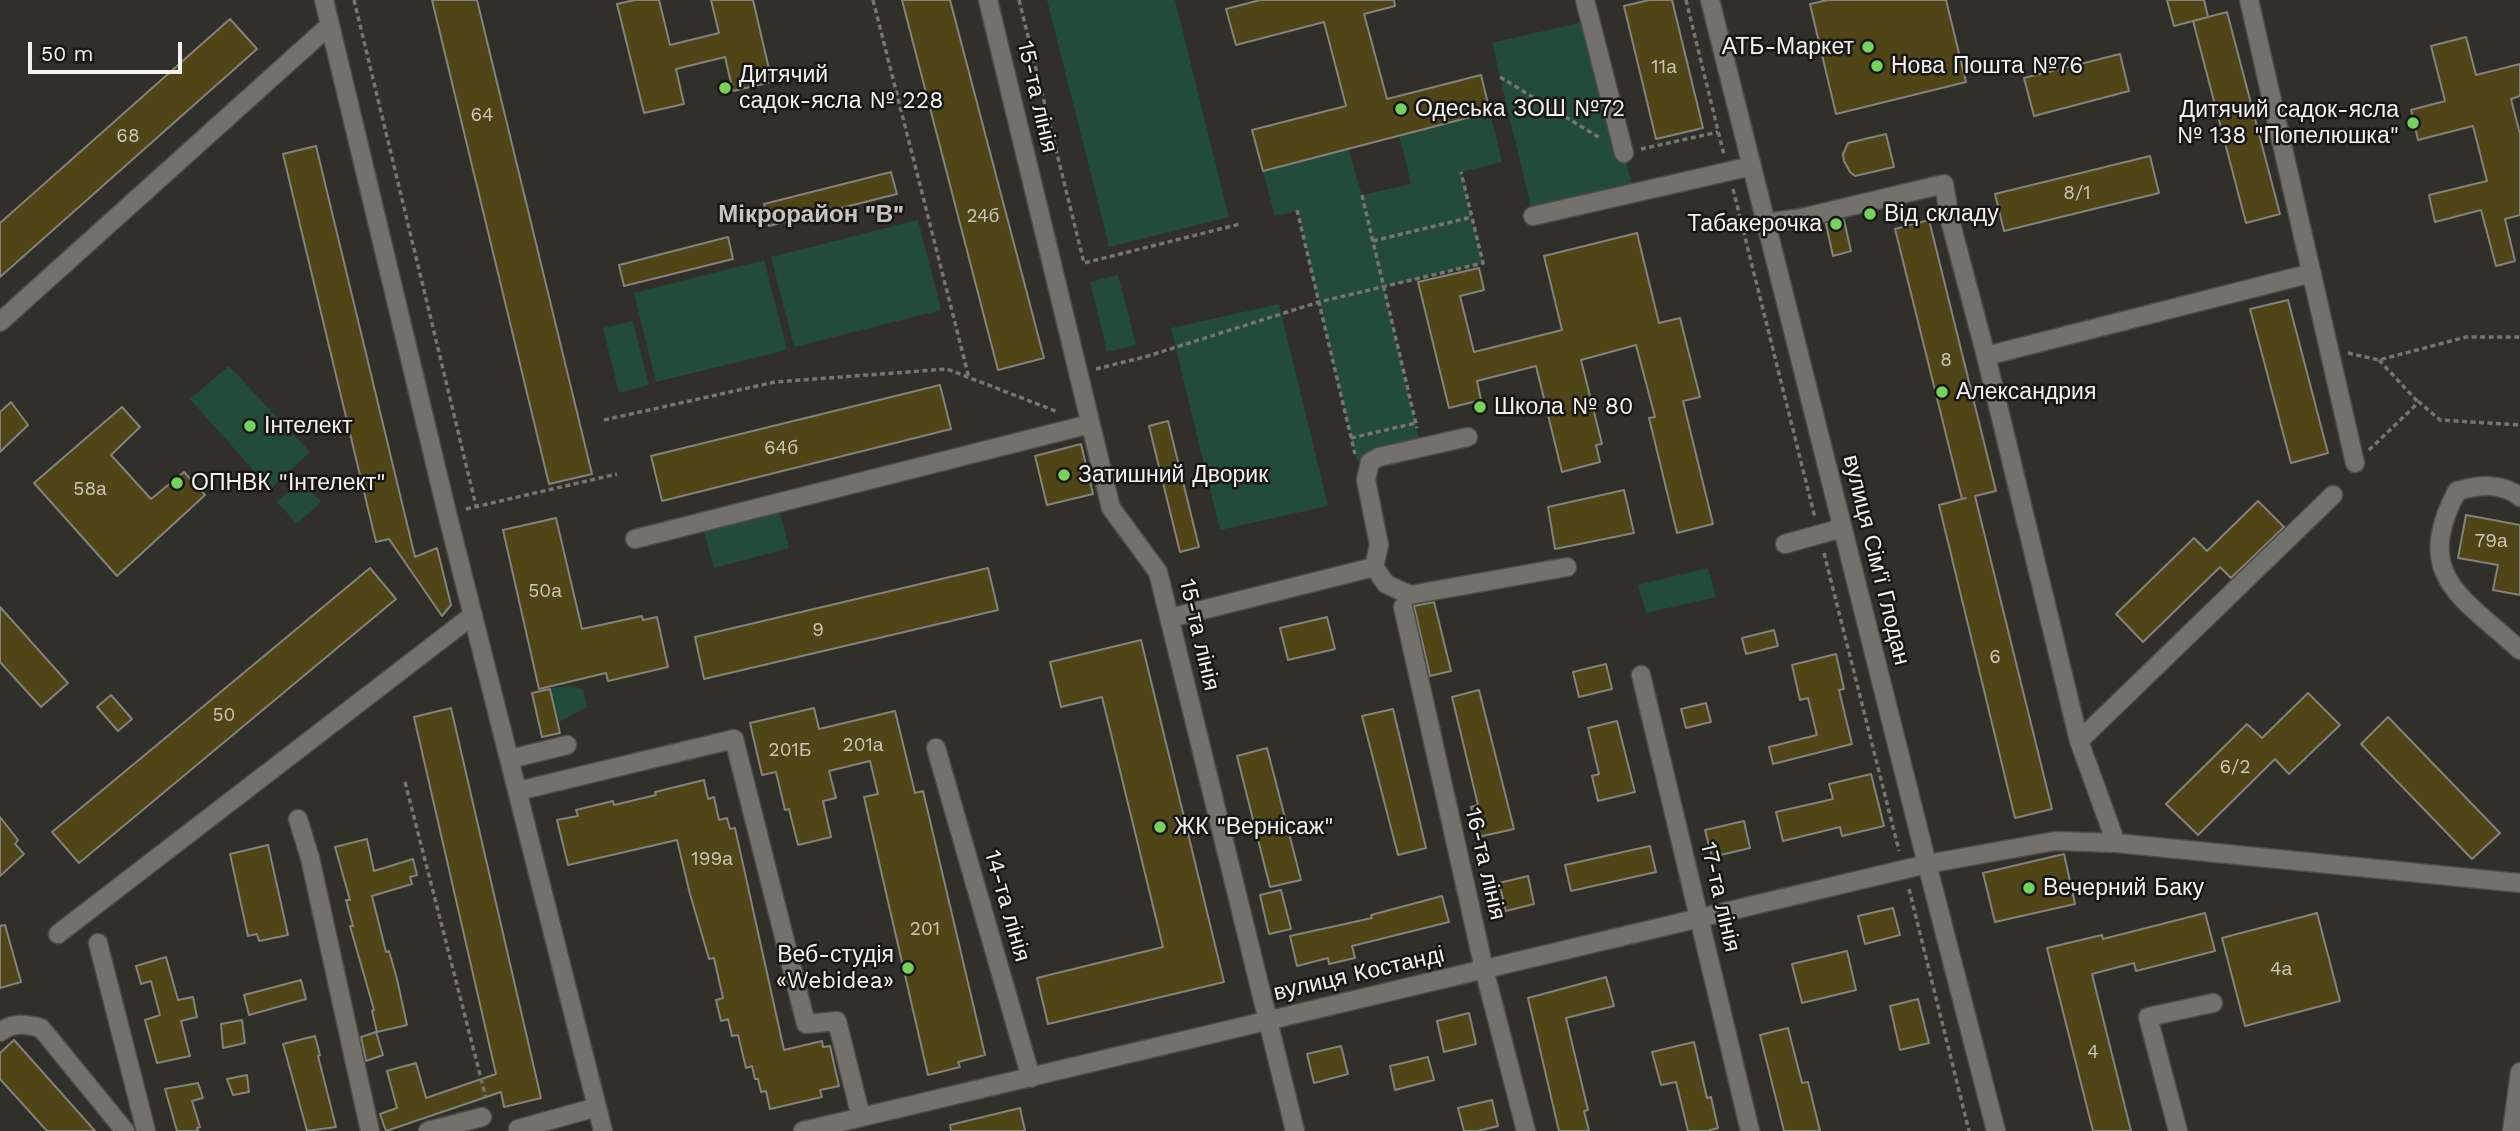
<!DOCTYPE html>
<html>
<head>
<meta charset="utf-8">
<style>
  body { margin:0 }
  #map { position:relative; width:2520px; height:1131px; overflow:hidden; background:#302f29; font-family:"Work Sans",sans-serif }
  canvas { display:block }
  .scale { position:absolute; left:28px; top:42px; width:154px; height:32px; box-sizing:border-box; border:4px solid #f3f2ee; border-top:0; padding-left:9px; font-size:21px; line-height:24px; white-space:nowrap; color:#f3f2ee; -webkit-text-stroke:5px #181715; paint-order:stroke }
</style>
</head>
<body>
<div id="map">
<canvas width="2520" height="1131"></canvas>
<div class="scale">50 m</div>
</div>
<script>
const context = document.querySelector('canvas').getContext('2d');
context.lineJoin = 'round';
function fillPath(path, color) {
  context.fillStyle = color;
  context.fill(path, 'evenodd');
}
function strokePath(path, color, width, dash) {
  context.strokeStyle = color;
  context.lineWidth = width;
  context.lineCap = dash ? 'butt' : 'round';
  context.setLineDash(dash || []);
  context.stroke(path);
}
function label(font, color, halo, rows, align = 'center') {
  context.font = font + ' "Work Sans",sans-serif';
  context.lineWidth = 5;
  context.setLineDash([]);
  context.textBaseline = 'middle';
  context.strokeStyle = halo;
  context.fillStyle = color;
  for (const [text, x, y, turn = 0] of rows) {
    context.save();
    context.translate(x, y);
    context.rotate((+turn || 0) * Math.PI / 180);
    context.textAlign = isNaN(turn) ? turn : align;
    if (halo) context.strokeText(text, 0, 0);
    context.fillText(text, 0, 0);
    context.restore();
  }
}
fillPath(new Path2D(`
  M1047 0H1175L1229 217 1109 247Z
  M1591 20 1634 193 1533 216 1492 43Z
  M1490 112 1502 162 1461 172 1483 263 1384 287 1421 446 1357 461 1297 211 1275 216 1263 171 1348 148 1362 195 1411 184 1399 135Z
  M918 220 941 310 794 347 771 257Z
  M764 260 787 350 656 382 634 293Z
  M1118 275 1136 345 1107 352 1090 282Z
  M1279 304 1328 506 1220 530 1171 328Z
  M633 321 649 385 619 393 603 328Z
  M229 366 310 452 270 489 190 399Z
  M300 480 321 502 297 524 277 502Z
  M780 513 789 548 714 568 704 532Z
  M1708 568 1716 597 1646 613 1638 585Z
  M568 686 583 689 587 707 559 722 551 688Z`), '#234b39');
const building = new Path2D(`
  M432 0H477L592 474 549 484Z
  M635 0H659L670 45 719 33 711 0H753L772 82 733 91 725 57 676 69 684 104 644 113 617 4Z
  M902 0H950L1044 358 998 370Z
  M1260 0H1394L1395 6 1364 14 1387 99 1481 75 1490 112 1263 171 1252 130 1346 106 1324 22 1236 45 1226 9Z
  M1649 0H1672L1703 128 1656 139 1624 6Z
  M1828 0H1946L1966 82 1836 114 1810 4Z
  M2167 0H2204L2208 17 2174 26Z
  M2227 12 2280 214 2246 223 2193 21Z
  M230 19 257 49 0 277V223Z
  M2466 37 2476 75 2520 64V96L2511 99 2520 134V215L2505 219 2515 261 2496 266 2481 210 2435 222 2429 195 2487 181 2473 126 2418 140 2411 110 2445 101 2431 46Z
  M2120 54 2129 91 2034 116 2024 78Z
  M1886 134 1894 167 1855 176 1850 172 1844 161 1843 154 1848 143Z
  M316 146 415 557 437 548 451 605 442 616 389 539 376 542 283 154Z
  M2150 156 2159 193 2004 231 1995 194Z
  M891 172 897 194 769 226 764 204Z
  M1844 220 1851 251 1833 256 1826 224Z
  M1929 220 1996 491 1975 496 2052 809 2015 818 1939 505 1966 498 1962 499 1895 229Z
  M1637 233 1659 323 1680 318 1700 397 1683 401 1713 524 1677 533 1649 418 1655 417 1636 345 1581 360 1602 444 1596 445 1600 462 1562 472 1536 366 1477 381 1481 400 1449 408 1418 282 1479 268 1484 290 1460 296 1474 352 1562 330 1544 256Z
  M728 237 733 259 624 286 619 265Z
  M2288 300 2328 453 2291 463 2250 309Z
  M940 385 951 429 662 501 651 456Z
  M11 402 28 425 0 452V412Z
  M122 407 140 427 111 455 151 499 184 472 205 495 117 576 34 483Z
  M1168 421 1199 547 1180 552 1149 426Z
  M1081 444 1093 494 1047 505 1035 456Z
  M1624 490 1634 533 1555 549 1548 507Z
  M2258 501 2284 527 2231 578 2220 567 2143 642 2116 614 2194 538 2207 551Z
  M2466 515 2520 525V595L2493 590 2498 565 2458 558Z
  M556 518 582 629 642 616 643 620 657 617 668 667 608 681 606 673 539 689 503 530Z
  M370 568 396 599 79 863 52 832Z
  M988 568 998 610 704 679 695 637Z
  M1434 602 1451 671 1430 676 1414 606Z
  M0 607 68 683 41 707 0 662Z
  M1327 617 1335 649 1288 660 1280 628Z
  M1774 630 1778 646 1746 654 1742 638Z
  M1141 640 1224 982 1048 1024 1037 978 1163 947 1102 697 1061 707 1050 662Z
  M1836 654 1844 689 1839 690 1852 744 1773 764 1769 747 1817 735 1808 698 1800 700 1792 665Z
  M1606 664 1612 689 1579 697 1573 672Z
  M550 689 560 733 542 737 532 693Z
  M1479 690 1514 829 1478 837 1471 807 1478 805 1452 697Z
  M2308 693 2340 725 2289 774 2275 759 2198 835 2166 804 2247 724 2262 738Z
  M111 695 132 719 118 731 97 707Z
  M1706 703 1711 722 1686 728 1681 709Z
  M451 708 541 1098 504 1107 501 1092 386 1131 380 1114 397 1108 387 1071 416 1063 426 1098 496 1074 414 717Z
  M814 708 819 729 895 711 915 793 923 791 985 1055 958 1062 960 1067 928 1075 864 797 878 794 870 761 829 771 836 798 823 801 831 837 798 845 789 809 785 810 776 772 762 775 750 723Z
  M1393 709 1426 848 1398 855 1362 716Z
  M2388 717 2500 833 2472 859 2361 744Z
  M1617 721 1635 792 1598 801 1592 776 1599 774 1588 728Z
  M1267 748 1301 880 1270 887 1237 756Z
  M1871 774 1884 826 1842 836 1840 827 1783 841 1776 812 1833 799 1829 784Z
  M704 780 708 799 714 797 719 820 727 818 730 829 735 828 784 1050 822 1041 823 1047 830 1046 839 1086 820 1090 822 1097 770 1109 766 1091 761 1092 758 1079H755L752 1066 746 1068 738 1035 732 1036 728 1019 721 1021 716 1000 723 998 714 958 709 959 690 894 677 840 568 865 557 820 578 816 576 810 613 801 614 805 656 795 655 792Z
  M0 817 18 840 15 844 24 854 0 876Z
  M1744 821 1750 848 1712 857 1705 830Z
  M367 839 374 871 413 859 417 875 410 877 412 884 372 896 386 952 389 951 397 979 407 1025 377 1032 372 1011 374 1010 350 926H353L346 900H350L335 847Z
  M268 845 288 935 259 941 257 934 248 936 230 854Z
  M1650 846 1656 872 1571 891 1565 865Z
  M2064 854 2075 904 1995 922 1983 873Z
  M1528 876 1534 904 1506 911 1499 883Z
  M1281 890 1291 929 1269 934 1260 895Z
  M1442 896 1449 922 1352 946 1355 958 1329 964 1328 958 1297 966 1290 936 1372 918 1371 915Z
  M1893 908 1900 935 1865 944 1858 916Z
  M2205 913 2215 951 2136 971 2134 963 2092 974 2131 1131H2093L2047 948 2102 935 2103 939Z
  M2317 913 2340 1001 2245 1026 2222 938Z
  M5 925 21 982 0 988V926Z
  M1847 951 1856 990 1802 1003 1792 964Z
  M166 957 178 1000 193 997 197 1017 181 1021 190 1056 157 1063 145 1020 160 1015 151 981 141 984 136 966Z
  M1606 977 1614 1006 1566 1018 1588 1110 1584 1111 1589 1131H1559L1528 998Z
  M301 980 306 999 249 1015 244 995Z
  M1918 999 1929 1043 1900 1050 1890 1006Z
  M1469 1013 1476 1044 1444 1052 1437 1021Z
  M242 1020 245 1043 223 1048 221 1024Z
  M1788 1028 1802 1083 1808 1082 1820 1131H1784L1760 1035Z
  M376 1032 383 1055 366 1061 361 1037Z
  M315 1036 320 1055 318 1056 336 1127 307 1131 283 1044Z
  M14 1040 95 1131H47L0 1079V1053Z
  M1694 1042 1707 1098 1711 1097 1718 1128 1707 1131H1688L1676 1082 1661 1085 1652 1052Z
  M1341 1046 1348 1074 1314 1083 1307 1054Z
  M1428 1057 1434 1080 1395 1090 1390 1066Z
  M247 1075 249 1092 233 1095 227 1079Z
  M198 1083 203 1098 192 1101 200 1127 197 1128 198 1131H177L165 1089Z
  M1492 1100 1498 1126 1478 1131H1464L1458 1108Z
  M1020 1108 1025 1131H951L950 1125Z`);
fillPath(building, '#4f4516');
strokePath(building, '#83827b', 2);
const minor = new Path2D(`
  M324 0 447 513 603 1131
  M988 0 1111 508 1158 572 1295 1131
  M1585 0 1624 153
  M1710 0 1927 864 1996 1131
  M2249 0 2355 463
  M1533 216 1752 166
  M1766 223 1801 218 1944 184 1950 220 1986 356 2312 273
  M0 322 330 25
  M1986 356 2079 741 2116 843
  M1468 437 1379 457 1370 462 1366 480 1379 545 1374 567 1386 584 1410 595 1567 567
  M2520 497C2501 482 2479 485 2457 491 2412 576 2462 597 2520 650
  M635 539 1090 424
  M1785 544 1842 528
  M1403 607 1484 969 1526 1131
  M1170 618 1374 567
  M1641 675 1750 1131
  M2079 741 2333 495
  M936 748 1031 1078
  M510 759 567 745
  M518 791 734 739 806 1024 837 1021 861 1117
  M298 819 310 858 370 1131
  M58 934 473 615
  M98 943 146 1131
  M0 1032C13 1022 26 1024 41 1028L125 1131
  M518 1129 597 1107
  M428 1131 482 1117
  M803 1131 1927 864 2055 841 2116 843 2520 883
  M2178 1131 2148 1017 2213 1003
  M2512 1131 2520 1072`);
strokePath(minor, '#4d4c47', 21);
strokePath(new Path2D(`
  M354 0 476 506
  M873 0 969 378
  M1019 0 1084 263 1240 224
  M1686 0 1724 155
  M1500 77 1600 138
  M1641 149 1718 132
  M1733 189 1815 518
  M1362 195 1417 428
  M1297 210 1355 454
  M1373 241 1472 217
  M2348 353 2379 360 2466 337H2520
  M2379 360 2418 402
  M1096 369 1148 356 1319 302 1483 263 1461 172
  M604 420 775 382 947 369 1058 412
  M1351 438 1416 423
  M2369 450 2419 402 2440 420 2520 425
  M466 509 617 474
  M1824 553 1899 851
  M405 782 486 1098
  M1909 889 1969 1131`), '#76756f', 3.5, [5, 3.5]);
strokePath(minor, '#72716a', 18);
for (const [x, y, r, color] of [
  [1868,47,7,"#75d25a"],
  [1877,66,7,"#75d25a"],
  [725,88,7,"#75d25a"],
  [1401,109,7,"#75d25a"],
  [2413,123,7,"#75d25a"],
  [1870,214,7,"#75d25a"],
  [1836,224,7,"#75d25a"],
  [1942,392,7,"#75d25a"],
  [1480,407,7,"#75d25a"],
  [250,426,7,"#75d25a"],
  [1064,475,7,"#75d25a"],
  [177,483,7,"#75d25a"],
  [1160,827,7,"#75d25a"],
  [2029,888,7,"#75d25a"],
  [908,968,7,"#75d25a"]
]) {
  const dot = new Path2D();
  dot.arc(x, y, r, 0, 2 * Math.PI);
  context.fillStyle = color;
  context.fill(dot);
  strokePath(dot, '#181715', 2.5);
}
label('19px', '#cac7b8', null, [
  ["11а",1664,67],
  ["64",482,115],
  ["68",128,136],
  ["8/1",2077,193],
  ["24б",983,216],
  ["8",1946,360],
  ["64б",781,448],
  ["58а",90,489],
  ["79а",2491,541],
  ["50а",545,591],
  ["9",818,630],
  ["6",1995,657],
  ["50",224,715],
  ["201а",863,745],
  ["201Б",790,750],
  ["6/2",2235,767],
  ["199а",712,859],
  ["201",925,929],
  ["4а",2281,969],
  ["4",2093,1052]
]);
label('23px', '#f3f2ee', '#181715', [
  ["АТБ-Маркет",1854,47,"right"],
  ["Нова Пошта №76",1891,66],
  ["Дитячий",739,75],
  ["садок-ясла № 228",739,101],
  ["Одеська ЗОШ №72",1415,109],
  ["Дитячий садок-ясла",2399,110,"right"],
  ["№ 138 \"Попелюшка\"",2399,136,"right"],
  ["Від складу",1884,214],
  ["Табакерочка",1822,224,"right"],
  ["Александрия",1956,392],
  ["Школа № 80",1494,407],
  ["Інтелект",264,426],
  ["Затишний Дворик",1078,475],
  ["ОПНВК \"Інтелект\"",191,483],
  ["ЖК \"Вернісаж\"",1174,827],
  ["Вечерний Баку",2043,888],
  ["Веб-студія",894,955,"right"],
  ["«Webidea»",894,981,"right"]
], 'left');
label('23px', '#f3f2ee', '#181715', [
  ["15-та лінія",1037,97,77],
  ["вулиця Сім'ї Глодан",1876,560,76],
  ["15-та лінія",1199,635,77],
  ["16-та лінія",1485,864,77],
  ["17-та лінія",1720,897,77],
  ["14-та лінія",1007,906,74],
  ["вулиця Костанді",1359,974,-13]
]);
label('bold 24px', '#c5c4bd', '#181715', [
  ["Мікрорайон \"В\"",811,215]
]);
</script>
</body>
</html>
